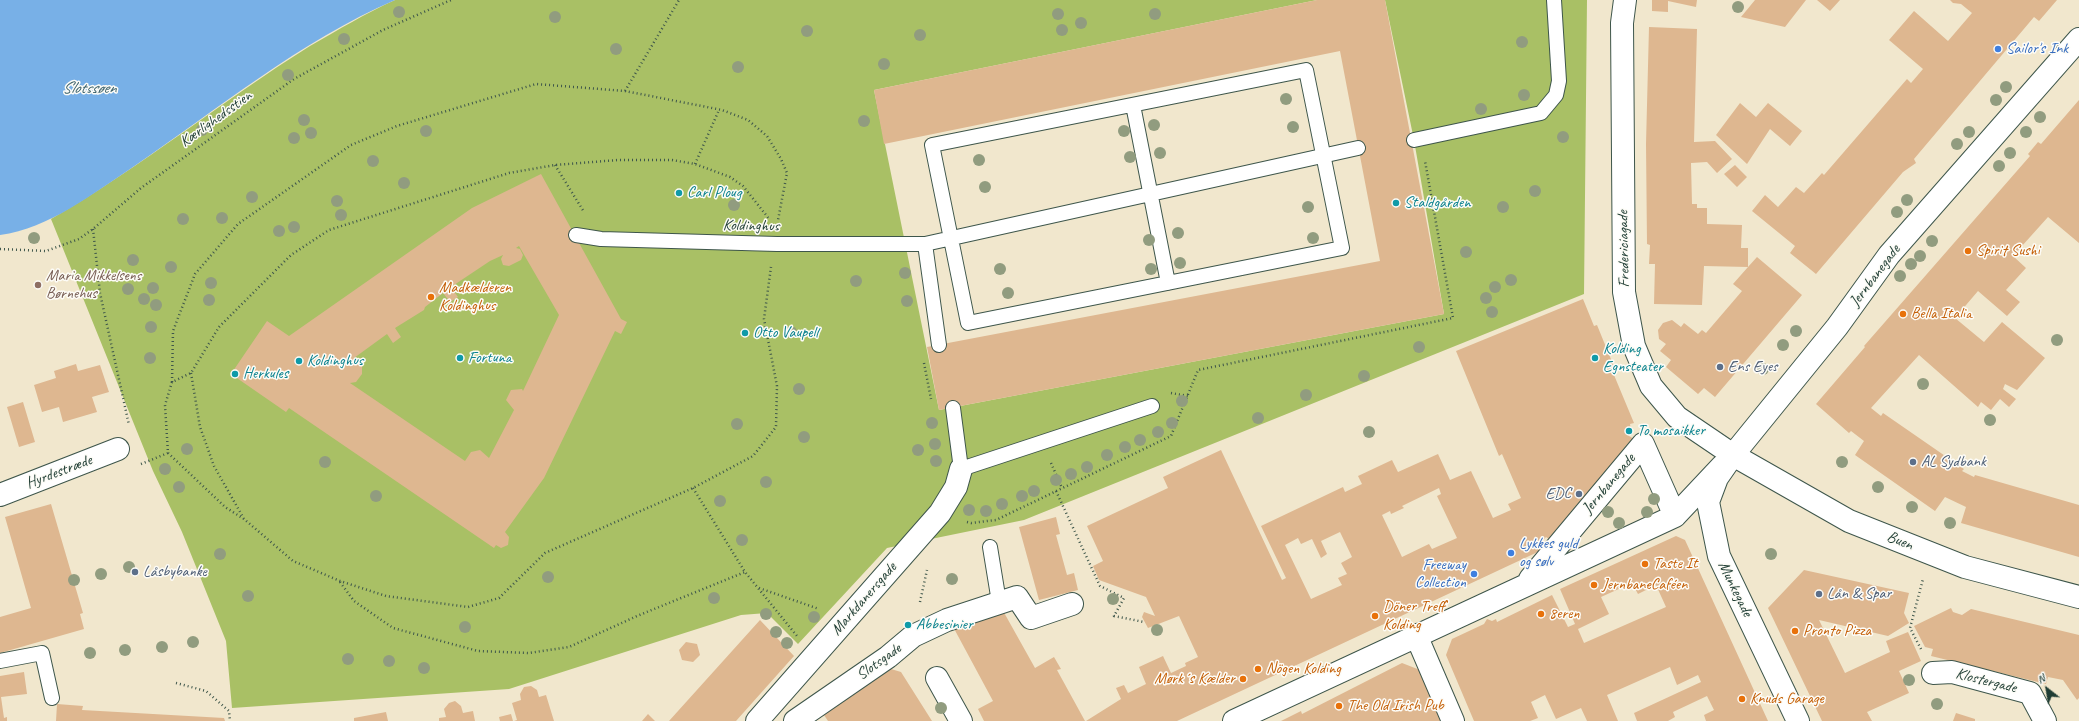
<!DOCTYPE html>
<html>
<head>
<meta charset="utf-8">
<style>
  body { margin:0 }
  #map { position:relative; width:2079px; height:721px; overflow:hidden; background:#f1e7cd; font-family:Caveat,sans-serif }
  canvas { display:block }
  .north { position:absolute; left:2027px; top:669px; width:40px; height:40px; -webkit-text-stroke:3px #fdfcf7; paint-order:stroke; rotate:329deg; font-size:11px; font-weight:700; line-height:16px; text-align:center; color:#1f3d34 }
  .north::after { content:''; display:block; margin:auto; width:14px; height:18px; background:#1f3d34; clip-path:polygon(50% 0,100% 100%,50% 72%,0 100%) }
</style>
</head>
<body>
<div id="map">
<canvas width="2079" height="721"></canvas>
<div class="north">N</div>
</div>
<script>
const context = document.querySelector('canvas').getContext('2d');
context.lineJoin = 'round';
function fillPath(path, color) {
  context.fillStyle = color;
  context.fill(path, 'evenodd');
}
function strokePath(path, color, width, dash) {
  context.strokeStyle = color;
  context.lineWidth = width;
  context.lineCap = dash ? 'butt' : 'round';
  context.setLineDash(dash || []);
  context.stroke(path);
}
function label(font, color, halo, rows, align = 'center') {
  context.font = font + ' Caveat,sans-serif';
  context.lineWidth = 3;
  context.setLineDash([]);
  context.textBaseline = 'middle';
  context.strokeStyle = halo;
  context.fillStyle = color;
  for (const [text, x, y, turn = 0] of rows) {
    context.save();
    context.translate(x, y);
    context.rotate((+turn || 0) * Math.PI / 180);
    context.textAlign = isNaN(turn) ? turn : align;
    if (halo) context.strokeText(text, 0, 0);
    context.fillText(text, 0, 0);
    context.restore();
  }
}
fillPath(new Path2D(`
  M395 0H1317L874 90 939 410 1444 314 1414 140 1385 0H1587L1584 294 1024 520 887 548 798 644 767 613 741 615 509 689 232 708 226 641 182 532 153 471 51 219C141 167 222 101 310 46 338 30 366 13 395 0Z`), '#a9c065');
fillPath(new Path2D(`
  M0 0H395C300 41 218 109 133 167 92 194 50 228 0 235Z`), '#78b0e7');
fillPath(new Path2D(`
  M1317 0H1385L1444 314 939 410 927 347 1380 261 1340 51 884 144 874 90Z
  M1652 0H1697L1696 7 1668 1V12L1652 11Z
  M1755 0H1806L1785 27 1741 17Z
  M1817 0H1840L1830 11Z
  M1950 0H2057L2039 21 2034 17 1914 159 1916 163 1903 172 1816 274 1790 253 1795 246 1752 211 1765 195 1778 207 1796 187 1804 193 1822 173 1824 175 1907 79 1911 83 1923 69 1889 40 1914 11 1948 41 1972 13 1961 4 1953 3Z
  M1649 27 1697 29 1694 142 1715 141 1732 159 1717 173 1707 162 1691 163 1692 204H1697V208H1707V224L1742 225 1741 248H1748V267L1757 257 1802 295 1715 397 1704 388 1698 394 1666 367 1671 360 1660 351 1666 344 1659 339 1658 330 1663 323 1672 320 1681 327 1684 323 1698 334 1702 330 1706 333 1742 291 1733 284 1748 267 1704 266 1702 305 1654 304 1655 264H1649L1650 245 1647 244 1646 144Z
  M2079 100V243L2048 217 2013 256 2026 268 2006 290 2020 302 2007 316 1978 291 1955 318 1984 342 2002 322 2045 358 2017 390 2005 384 2003 389 2016 399 2009 407 2000 399 1991 410 1981 402 1978 407 1919 355 1871 408 1881 416 1883 413 1964 469 1962 471 1974 477 1975 475 2079 505V557L1961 523 1966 507 1945 497 1935 511 1855 455 1864 441 1851 431 1849 433 1816 404 1865 347 1864 346 2030 156 2028 154 2038 142 2041 144Z
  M1740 103 1756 117 1768 103 1802 131 1790 146 1770 129 1747 164 1716 135Z
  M1735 165 1747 177 1737 187 1724 174Z
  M541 174 621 319 627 322 621 334 615 331 544 478 505 532 509 537 508 545 501 548 496 545 494 548 289 408 286 412 231 374 267 321 289 336 472 208ZM519 246 559 315 523 391 522 389 511 390 506 400 514 410 489 458 480 450 471 452 465 461 350 383 356 382 362 374V364L354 358 387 334 393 343 401 337 395 328 424 310 425 307 443 293 450 302 458 297 451 287 490 261 503 255 501 259 503 265 509 266 521 260 523 255 520 249 516 248Z
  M1583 299 1594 326 1597 325 1617 374 1614 375 1634 423 1630 424 1631 430 1629 436 1634 439 1549 539 1546 537 1540 544 1542 550 1177 721H1086L1121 699 1116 688 1124 685 1128 693 1146 684 1139 667 1163 656 1171 673 1186 666 1185 663 1198 657 1179 616 1148 628 1142 617 1144 612 1155 616 1146 597 1099 580 1093 566 1103 561 1087 526 1168 488 1163 477 1221 450 1282 580 1286 578 1261 526 1343 487 1345 492 1362 484 1358 476 1392 460 1398 472 1438 454 1450 480 1471 471 1493 518 1511 510 1508 504 1521 498 1502 454 1499 456 1456 351ZM1439 488 1441 494 1437 496 1457 538 1432 549 1429 544 1402 557 1382 515 1390 511 1391 514 1404 508 1402 506ZM1340 532 1352 557 1341 563 1347 574 1338 578 1342 585 1311 599 1285 545 1298 538 1301 544 1312 539 1321 558 1327 554 1321 541Z
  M76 364 78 371 100 365 109 392 92 397 97 412 63 422 59 407 42 412 34 385 56 378 54 371Z
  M23 402 35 442 19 447 7 407Z
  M51 504 83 613 80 614 84 629 0 653V617L31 608 5 517Z
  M1056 517 1060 534 1056 535 1067 575 1074 573 1078 590 1039 600 1019 527Z
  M1676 536 1685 540 1768 721H1706L1704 715 1714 710 1707 696 1673 712 1675 717 1668 721H1637L1634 713 1701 682 1698 675 1677 685 1670 667 1607 695 1618 721H1587L1581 708 1556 719 1545 695 1531 702 1538 718 1530 721H1474L1446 655 1452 639 1484 624 1487 619 1492 621 1496 619 1497 622 1552 595 1568 627 1575 624 1560 589ZM1632 583 1638 594 1656 585 1666 607 1584 643 1578 629 1609 614 1601 597Z
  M1804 570 1909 593 1904 613 1909 623 1888 636 1819 620 1845 673 1890 652 1886 641 1908 632 1921 661 1899 671 1909 693 1867 712 1872 721H1822L1768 608Z
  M1951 608 1953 612 1962 615 1971 609 2079 635V698L2077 700 2063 680 2048 677 2046 684 1931 656 1933 649 1925 647 1914 626Z
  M1002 609 1035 668 1054 657 1061 669 1057 670 1085 721H984L978 709 993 701 951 623Z
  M760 620 794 656 736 721H669Z
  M686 642 697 644 700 655 693 662 682 660 679 650Z
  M1402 663 1420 670 1441 721H1281L1301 711 1302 714Z
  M891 669 901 672 932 721H828L824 715Z
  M24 672 27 694 1 697 4 718 7 717V721H0V676Z
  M531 686 537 690 539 697 546 695 554 721H514L517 720 512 703 521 700 520 694 524 687Z
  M455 701 461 706 463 713 473 711 475 721H439V718L446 717 444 709 449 703Z
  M57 704 83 706 82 710 224 718 225 721H56Z
  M386 712 388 721H354V718Z
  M1956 713 1975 719V721H1953Z
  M511 714 513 721H500L499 717Z
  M648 714 655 721H642Z`), '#deb790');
const service = new Path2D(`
  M1306 70 1342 248 968 323 932 145Z
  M1133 105 1168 283
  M1414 140 1541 113 1556 95 1559 81 1554 0
  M576 235 601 239 777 244H925L1358 148
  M925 244 939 345
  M953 408 961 469 1152 406
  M990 547 999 602
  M0 661 42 653 52 698`);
const pedestrian = new Path2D(`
  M1530 579 1643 444 1675 516
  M1416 635 1453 721
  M937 678 961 721
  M795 721 888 657 913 636 947 620 1017 597 1031 618 1072 604
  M1234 721 1675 516 1722 466`);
const minor = new Path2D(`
  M0 495 118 449
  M1933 673 1952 672 2030 693 2045 721
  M757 721 940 513 956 487 961 469
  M1798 721 1719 556 1708 502 1717 478 1733 455 1837 327 1889 255 2079 39`);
const secondary = new Path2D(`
  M1625 0 1622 23 1624 292 1634 346 1651 386 1677 417 1733 455 1849 521 1965 567 2079 597`);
strokePath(service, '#3e564b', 16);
strokePath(pedestrian, '#3e564b', 24);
strokePath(minor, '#3e564b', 24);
strokePath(secondary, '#3e564b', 24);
strokePath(new Path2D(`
  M625 91 679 0
  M695 164 719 110
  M555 165 584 212
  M93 229 100 293 129 425
  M0 249 46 251 79 239 93 229 141 188 294 79 383 30 451 0
  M924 363 931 399
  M191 373 200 427 214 466 244 519 293 561 340 581 386 596 468 607 499 598 545 553 693 488 753 456 776 427 777 386 764 319 771 267
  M172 382 173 331 195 274 238 224 351 145 397 126 536 84 625 91 722 110 748 120 767 136 781 159 787 173 778 220
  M1171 393 1188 396
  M1051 463 1062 488
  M141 464 168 453
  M693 488 745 572 797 636
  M1056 491 1100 586 1124 598 1114 616 1144 622
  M244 519 225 507 168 453 165 405 172 382 191 373 219 327 291 255 329 230 509 173 555 165 618 160H672L695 164 730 177 743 186 770 220
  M967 522 971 523 996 520 1171 436 1198 370 1453 318 1425 161
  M340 582 354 601 393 628 478 651 529 653 569 647 637 616 745 572
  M759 588 819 609
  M920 602 927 570
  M1921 649 1910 628 1923 579
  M176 683 206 691 229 711 230 721`), '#3e564b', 2.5, [1, 3]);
strokePath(service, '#fff', 14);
strokePath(pedestrian, '#fff', 22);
strokePath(minor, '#fff', 22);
strokePath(secondary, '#fff', 22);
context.fillStyle = '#919c7f';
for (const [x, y] of [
  [1738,7],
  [399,12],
  [1058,14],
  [1155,14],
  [555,17],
  [1081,23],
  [1062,30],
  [807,31],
  [920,35],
  [344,39],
  [1522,42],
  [616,49],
  [884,64],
  [738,67],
  [288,75],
  [2006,87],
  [1524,95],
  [1286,99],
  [1996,100],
  [1481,109],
  [2040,117],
  [304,120],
  [864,121],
  [1154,125],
  [1293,127],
  [202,130],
  [426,131],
  [1124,131],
  [1969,132],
  [2026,132],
  [311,133],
  [1563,137],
  [294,138],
  [1957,144],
  [1160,153],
  [2010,153],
  [1130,157],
  [979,160],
  [373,161],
  [1999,166],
  [404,183],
  [985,187],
  [1535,191],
  [252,197],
  [1907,200],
  [337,201],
  [734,205],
  [1308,207],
  [1503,207],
  [1897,212],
  [341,215],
  [222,218],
  [183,219],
  [294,227],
  [279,231],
  [1178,233],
  [34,238],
  [1313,238],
  [1149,240],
  [1932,241],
  [1466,252],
  [1920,256],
  [133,260],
  [1180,263],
  [1911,264],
  [171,267],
  [1000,269],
  [1151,269],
  [905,273],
  [1900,276],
  [1511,280],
  [856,281],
  [211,283],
  [1495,287],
  [153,288],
  [128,289],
  [1008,293],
  [1486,298],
  [144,299],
  [209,300],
  [907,301],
  [156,305],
  [1492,312],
  [151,327],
  [1796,331],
  [791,332],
  [2057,340],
  [1783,345],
  [1419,347],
  [150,358],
  [1763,369],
  [1364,376],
  [1923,384],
  [799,389],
  [1306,395],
  [1182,401],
  [1258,418],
  [1990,420],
  [932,423],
  [1172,423],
  [737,424],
  [1158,432],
  [1369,432],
  [804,437],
  [1140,440],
  [935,444],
  [1125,447],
  [187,449],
  [918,450],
  [1107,455],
  [936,461],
  [325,462],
  [1842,462],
  [1087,467],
  [165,469],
  [1071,474],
  [1056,480],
  [766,482],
  [179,487],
  [1878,487],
  [1034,491],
  [376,496],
  [1022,496],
  [1654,499],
  [720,501],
  [1002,504],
  [1912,507],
  [969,510],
  [986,511],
  [1608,512],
  [1647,512],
  [1619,523],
  [1950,523],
  [742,540],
  [220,554],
  [1771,554],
  [129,567],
  [101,574],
  [548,577],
  [952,579],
  [74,580],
  [248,596],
  [714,598],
  [1113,599],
  [766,614],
  [814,617],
  [465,627],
  [1157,630],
  [776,632],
  [193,642],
  [787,643],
  [162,647],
  [125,650],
  [90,653],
  [348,659],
  [389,661],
  [424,668],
  [1909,680],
  [1937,704],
  [941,708]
]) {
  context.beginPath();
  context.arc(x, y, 6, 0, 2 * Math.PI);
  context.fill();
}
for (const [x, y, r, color] of [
  [1998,49,4,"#3f7fe0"],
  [679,193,4,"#0f9aa8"],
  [1396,203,4,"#0f9aa8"],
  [1968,251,4,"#e8710a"],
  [38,285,4,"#8d6e63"],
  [431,297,4,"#e8710a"],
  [1903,314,4,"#e8710a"],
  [745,333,4,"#0f9aa8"],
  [460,358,4,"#0f9aa8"],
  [1595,358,4,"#0f9aa8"],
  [299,361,4,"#0f9aa8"],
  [1720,367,4,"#5c6f8a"],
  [235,374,4,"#0f9aa8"],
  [1629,431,4,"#0f9aa8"],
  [1913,462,4,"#5c6f8a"],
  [1579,494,4,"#5c6f8a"],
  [1511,553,4,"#3f7fe0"],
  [1645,564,4,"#e8710a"],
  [135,572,4,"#5c6f8a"],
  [1474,574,4,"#3f7fe0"],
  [1594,585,4,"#e8710a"],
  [1819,594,4,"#5c6f8a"],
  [1541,614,4,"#e8710a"],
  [1375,616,4,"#e8710a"],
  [908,625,4,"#0f9aa8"],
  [1795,631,4,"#e8710a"],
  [1258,669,4,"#e8710a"],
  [1243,679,4,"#e8710a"],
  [1742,699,4,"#e8710a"],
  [1339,706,4,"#e8710a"]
]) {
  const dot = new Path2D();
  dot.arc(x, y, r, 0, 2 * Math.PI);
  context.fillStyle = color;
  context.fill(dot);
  strokePath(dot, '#fdfcf7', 1.5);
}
label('16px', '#366cbe', '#fdfcf7', [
  ["Sailor's Ink",2006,49],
  ["Lykkes guld",1519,544],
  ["og sølv",1519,562],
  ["Freeway",1466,565,"right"],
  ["Collection",1466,583,"right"]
], 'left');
label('16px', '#1f3d34', '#fdfcf7', [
  ["Kærlighedsstien",216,119,-36],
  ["Koldinghus",751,226,1],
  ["Fredericiagade",1624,249,-91],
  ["Jernbanegade",1875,276,-53],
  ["Hyrdestræde",59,472,-21],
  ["Jernbanegade",1609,484,-50],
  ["Buen",1900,541,22],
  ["Munkegade",1735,589,64],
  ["Markdanersgade",864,599,-49],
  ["Slotsgade",879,662,-36],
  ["Klostergade",1986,681,14]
]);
label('16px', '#0d838f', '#fdfcf7', [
  ["Carl Ploug",687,193],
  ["Staldgården",1404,203],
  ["Otto Vaupell",753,333],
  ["Kolding",1603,349],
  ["Egnsteater",1603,367],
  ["Fortuna",468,358],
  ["Koldinghus",307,361],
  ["Herkules",243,374],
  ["To mosaikker",1637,431],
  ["Abbesinier",916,625]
], 'left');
label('16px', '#c56008', '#fdfcf7', [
  ["Spirit Sushi",1976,251],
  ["Madkælderen",439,288],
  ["Koldinghus",439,306],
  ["Bella Italia",1911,314],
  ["Taste It",1653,564],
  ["JernbaneCaféen",1602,585],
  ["Döner Treff",1383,607],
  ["Kolding",1383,625],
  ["8eren",1549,614],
  ["Pronto Pizza",1803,631],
  ["Nögen Kolding",1266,669],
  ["Mørk´s Kælder",1235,679,"right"],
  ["Knuds Garage",1750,699],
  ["The Old Irish Pub",1347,706]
], 'left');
label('16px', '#785e54', '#fdfcf7', [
  ["Maria Mikkelsens",46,276],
  ["Børnehus",46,294]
], 'left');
label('16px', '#4e5e75', '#fdfcf7', [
  ["Ens Eyes",1728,367],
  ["AL Sydbank",1921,462],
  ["EDC",1571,494,"right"],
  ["Låsbybanke",143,572],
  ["Lån & Spar",1827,594]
], 'left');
label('italic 17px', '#3a606a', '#fdfcf7', [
  ["Slotssøen",89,89]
]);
</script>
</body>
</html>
